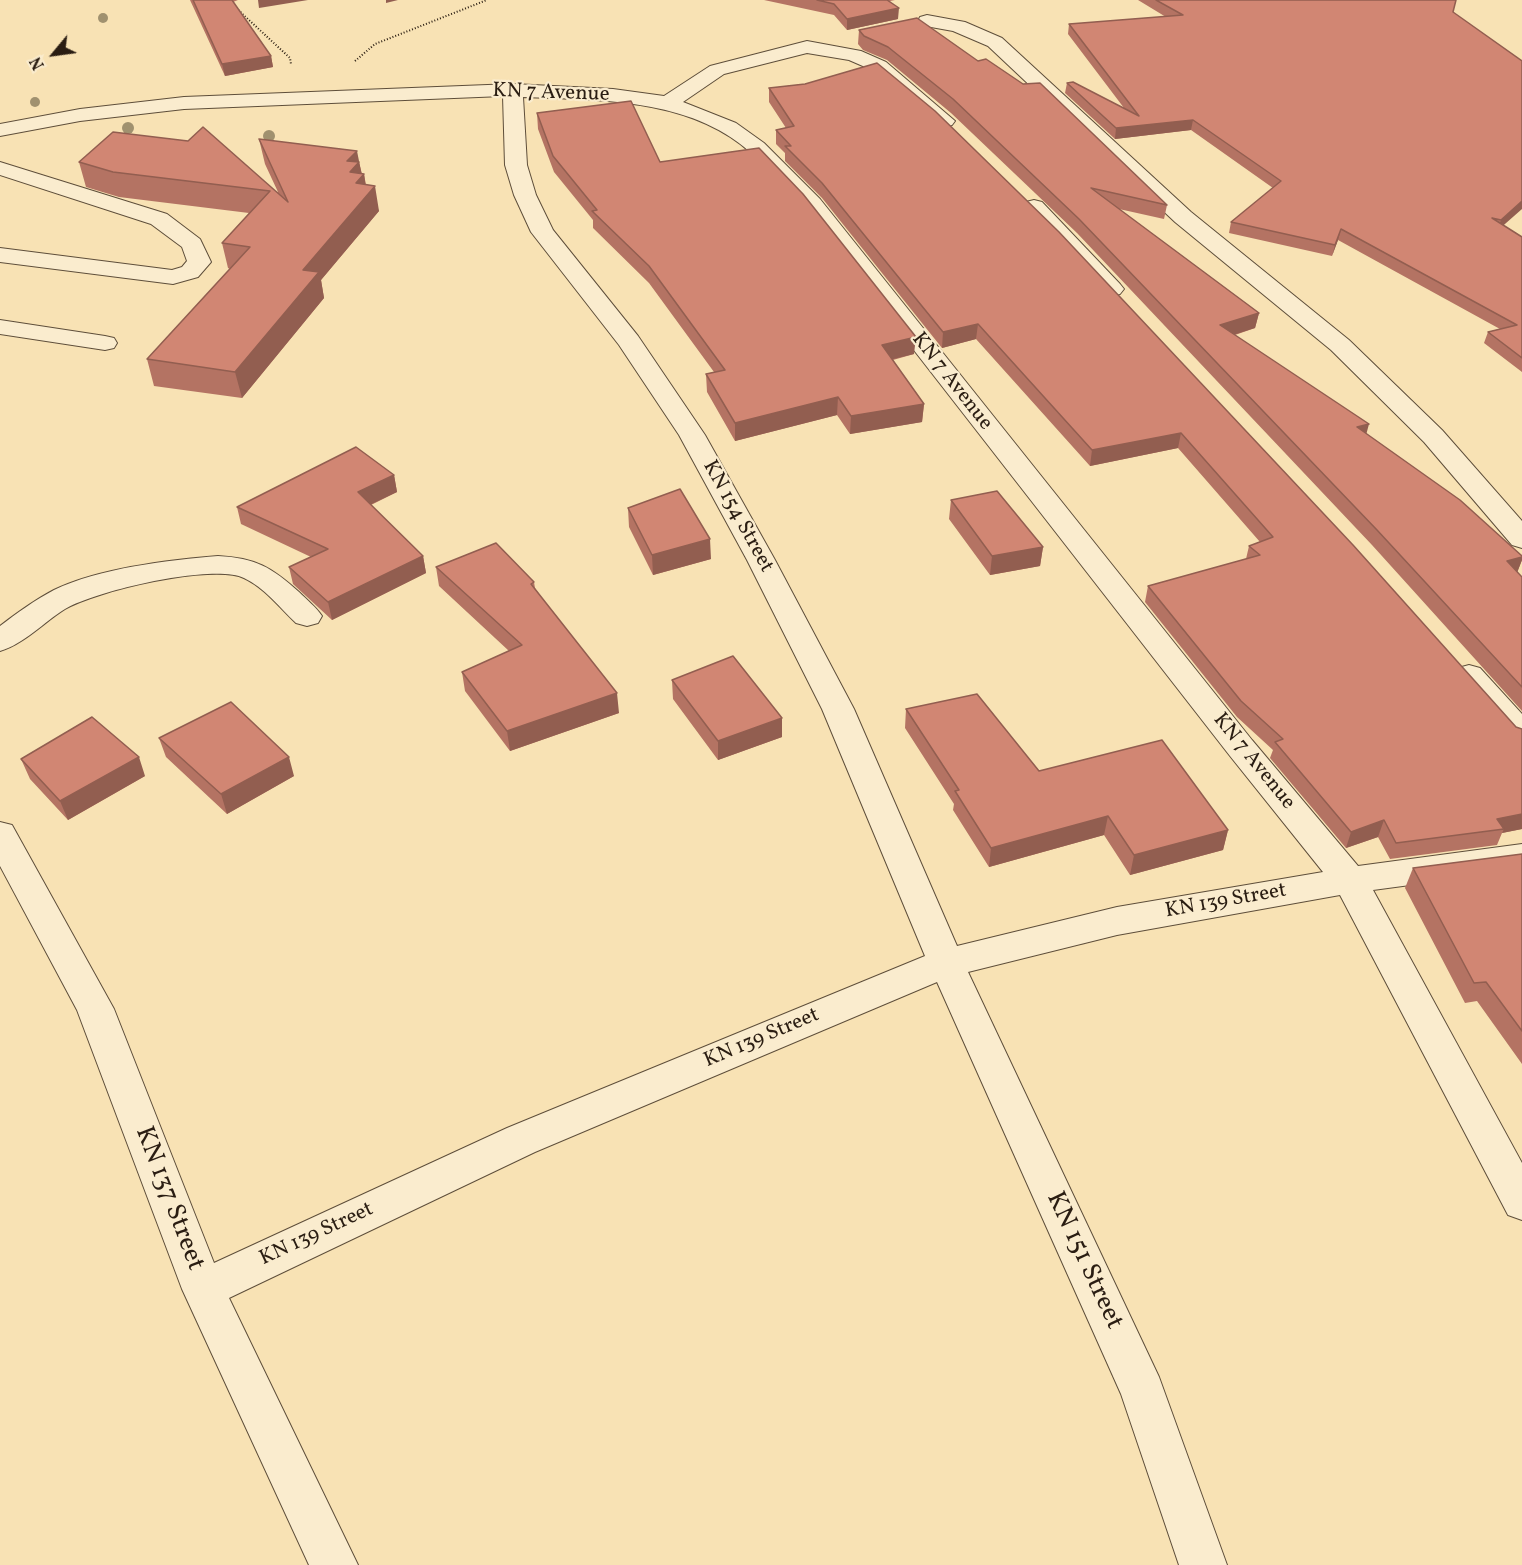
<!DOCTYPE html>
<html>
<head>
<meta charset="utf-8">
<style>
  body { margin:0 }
  #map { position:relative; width:1522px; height:1565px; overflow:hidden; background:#f8e2b4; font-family:Vollkorn,serif }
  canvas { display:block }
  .north { position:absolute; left:24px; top:24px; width:60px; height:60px; -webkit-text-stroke:4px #faecce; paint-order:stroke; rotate:241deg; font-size:16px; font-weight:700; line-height:24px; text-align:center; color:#2a1d12 }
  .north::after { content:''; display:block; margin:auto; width:21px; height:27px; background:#2a1d12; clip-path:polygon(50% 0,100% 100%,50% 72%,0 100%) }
</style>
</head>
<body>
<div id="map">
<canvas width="1522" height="1565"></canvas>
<div class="north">N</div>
</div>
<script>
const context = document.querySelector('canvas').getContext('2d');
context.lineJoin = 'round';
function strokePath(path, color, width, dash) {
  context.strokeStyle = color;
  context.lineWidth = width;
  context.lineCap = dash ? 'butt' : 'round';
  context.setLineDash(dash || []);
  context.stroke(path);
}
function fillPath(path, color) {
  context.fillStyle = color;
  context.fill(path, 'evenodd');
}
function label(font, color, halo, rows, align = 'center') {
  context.font = font + ' Vollkorn,serif';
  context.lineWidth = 4.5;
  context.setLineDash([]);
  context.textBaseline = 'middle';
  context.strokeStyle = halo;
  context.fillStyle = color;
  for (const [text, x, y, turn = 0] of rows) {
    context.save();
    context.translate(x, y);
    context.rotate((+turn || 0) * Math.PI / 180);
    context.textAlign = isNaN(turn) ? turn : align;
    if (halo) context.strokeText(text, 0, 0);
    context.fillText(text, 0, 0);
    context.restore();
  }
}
const minor = new Path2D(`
  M927 15 965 22 1002 38 1191 212 1349 340 1442 430 1522 521V548L1512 545 1424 442 1331 350 1175 222 988 46 953 31 920 25 918 21 920 17Z
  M807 41 861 51 886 62 955 121 952 125 945 127 938 125 872 70 849 60 807 53 724 74 683 102 736 123 764 143 820 199 1252 740 1358 866 1522 844V870L1373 890 1522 1163V1220L1508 1215 1340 895 1117 935 968 972 1159 1377 1227 1565H1179L1121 1394 937 982 535 1152 229 1298 358 1565H309L182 1289 77 1010 0 866V822L12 825 114 1009 214 1263 507 1128 925 956 822 709 747 560 679 435 619 345 531 232 514 195 505 165 503 96 184 109 80 121 0 136V124L80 109 184 97 513 84 613 89 664 96 710 66ZM523 97C599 100 690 98 750 152 769 170 786 190 804 209L1230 756 1323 872 1117 907 957 946 854 709 775 560 705 435 638 336 553 230 536 195 527 165Z
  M0 162 167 214 200 239 211 262 198 277 173 284 0 262V248L172 270 182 267 187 261 182 247 151 224 0 175Z
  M1034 200 1042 202 1120 284 1124 289 1120 294 1112 296 1104 294 1026 212 1023 207 1026 202Z
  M0 320 105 336 114 338 117 343 114 348 105 350 0 334Z
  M218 556C256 558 271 567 299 592 307 600 316 607 322 616L318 623 307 626 296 623C280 608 264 587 244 578 213 563 95 591 65 609 44 622 24 644 0 651V626C17 613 35 600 54 590 99 568 169 560 218 556Z
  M1469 665 1480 668 1522 714V745L1511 742 1458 682 1454 675 1458 668Z`);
strokePath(minor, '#5e4e3a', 2);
strokePath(new Path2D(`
  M236 8 290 58 291 64
  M355 61 375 44 487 0`), '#2a1d12', 2, [1, 2]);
fillPath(minor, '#faecce');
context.fillStyle = '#a0916f';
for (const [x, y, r] of [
  [103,18,5],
  [35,102,5],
  [128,128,6],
  [269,136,6]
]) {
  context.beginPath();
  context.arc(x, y, r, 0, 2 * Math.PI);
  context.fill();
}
fillPath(new Path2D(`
  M190 0H238L233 2 271 56 273 67 225 76Z
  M764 0H895L890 1 898 19 847 30 834 15Z
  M1138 0H1456L1453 12 1503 226 1522 237V372L1484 343 1488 332 1500 329 1338 240 1332 256 1229 233 1231 222 1273 188 1191 130 1115 139 1065 93 1067 83 1124 108 1068 34 1069 24 1166 17Z
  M859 30 1167 205 1164 219 1119 209 1259 313 1255 328 1235 335 1366 434 1522 556V560L1517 572 1522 577V711L1372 545 1077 233 951 113 887 60 863 50 858 44Z
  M877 63 1522 829 1502 833 1497 845 1390 859 1378 837 1346 848 1270 758 1273 750 1237 717 1145 602 1148 586 1246 559 1249 546 1260 542 1178 448 1090 466 976 339 942 348 822 198 785 161V153L776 144V130L786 128 769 102V88L805 84Z
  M537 113 660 162 914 354 893 360 924 404 922 422 850 434 837 415 735 441 707 392 706 374 714 372 649 283 593 228V220L554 172 538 129Z
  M259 139 359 162 362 174H364L366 185 379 211 321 280 324 298 242 398 154 386 147 359 230 269 228 268 222 243 249 213 119 197 86 187 79 162 278 192 265 164Z
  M394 475 397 492 371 505 423 556 426 573 332 620 293 584 289 567 311 557 241 524 237 507Z
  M951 500 1043 547 1040 566 990 575 949 519Z
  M628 508 711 559 653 575 629 527Z
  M436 567 534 582 535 588 619 713 510 751 465 691 462 672 509 651 439 586Z
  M672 680 782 737 718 760 673 699Z
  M906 709 1039 771 1228 830 1223 850 1130 875 1104 835 989 867 953 810 954 804 905 728Z
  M159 738 294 776 227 814 166 757Z
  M21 759 145 776 68 820 30 779Z
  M1522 854V1064L1477 1001 1465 1003 1405 888 1413 868Z`), '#b47363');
fillPath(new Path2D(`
  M258 0H308L259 8Z
  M386 0H398L386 3Z
  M899 8 898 19 847 30V19Z
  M271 56 273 67 225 76 222 64Z
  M1193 120 1191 130 1115 139 1116 128Z
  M357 151 362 176 364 174 367 195 375 186 379 211 321 280 324 298 242 398 235 372 303 270 347 161Z
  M1522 201V209L1497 231 1501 220Z
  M1341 229 1338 240 1332 256 1335 245Z
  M1259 313 1255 328 1217 340 1220 325Z
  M978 324 976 339 942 348 943 332Z
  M916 337 914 354 881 362 882 345Z
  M838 397 837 415 735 441V423Z
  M924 404 922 422 850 434 851 416Z
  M1369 424 1365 439 1357 427Z
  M1181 433 1178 448 1090 466 1092 450Z
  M394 475 397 492 361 509 358 492Z
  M710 539 711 559 653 575 652 555Z
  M1043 547 1040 566 990 575 992 556Z
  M423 556 426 573 332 620 328 602Z
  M1522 557V560L1517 573 1507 561Z
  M617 693 619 713 510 751 507 731Z
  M782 718V737L718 760V741Z
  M139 757 145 776 68 820 60 801Z
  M289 757 294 776 227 814 221 794Z
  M1522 814V829L1502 833 1504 829 1497 819Z
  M1108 816 1104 835 989 867 991 848Z
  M1384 820 1378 837 1346 848 1351 832Z
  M1228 830 1223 850 1130 875 1134 855Z`), '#925e50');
const building = new Path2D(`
  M193 0H232L271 56 222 64Z
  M817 0H887L899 8 847 19 834 4Z
  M1156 0H1456L1453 12 1522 61V201L1501 220 1492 218 1522 237V358L1488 332 1517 325 1341 229 1335 245 1231 222 1281 181 1193 120 1116 128 1067 83 1073 82 1139 116 1069 24 1183 15Z
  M917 18 978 61 986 59 1023 84 1040 83 1167 205 1091 188 1259 313 1220 325 1369 424 1357 427 1460 500 1522 556V557L1507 561 1522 577V687L1377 530 1079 219 953 99 888 47 864 36 859 30Z
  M877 63 935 111 1059 232 1353 545 1516 727 1522 729V814L1497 819 1504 829 1396 843 1384 820 1351 832 1275 742 1283 739 1241 701 1148 586 1260 555 1249 546 1273 537 1181 433 1092 450 978 324 943 332 822 183 785 146H791L776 130 794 126 769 88 805 84Z
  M631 101 660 162 759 148 803 194 916 337 882 345 924 404 851 416 838 397 735 423 706 374 725 370 649 266 592 211 597 210 553 156 537 113Z
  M203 127 288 202 259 139 357 151 347 161 359 162 350 172 364 174 356 183 375 186 303 270 319 272 235 372 147 359 250 247 222 243 270 191 113 172 79 162 113 132 188 141Z
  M356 447 394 475 358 492 423 556 328 602 289 567 328 549 237 507Z
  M680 489 710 539 652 555 628 508Z
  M997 491 1043 547 992 556 951 500Z
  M496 543 534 582 531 584 617 693 507 731 462 672 522 645 436 567Z
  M733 656 782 718 718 741 672 680Z
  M977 694 1039 771 1162 740 1228 830 1134 855 1108 816 991 848 955 791 959 790 906 709Z
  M231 702 289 757 221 794 159 738Z
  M92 717 139 757 60 801 21 759Z
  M1522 854V1031L1486 982 1474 983 1413 868Z`);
fillPath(building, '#d18673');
strokePath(building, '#925e50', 1.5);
label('21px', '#2a1d12', '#faecce', [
  ["KN 7 Avenue",551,94,2],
  ["KN 7 Avenue",951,382,52],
  ["KN 154 Street",737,517,61],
  ["KN 7 Avenue",1253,762,51],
  ["KN 139 Street",1226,902,-10],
  ["KN 139 Street",762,1039,-23],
  ["KN 139 Street",317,1235,-25]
]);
label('26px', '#2a1d12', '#faecce', [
  ["KN 137 Street",168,1199,69],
  ["KN 151 Street",1083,1261,65]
]);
</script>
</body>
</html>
